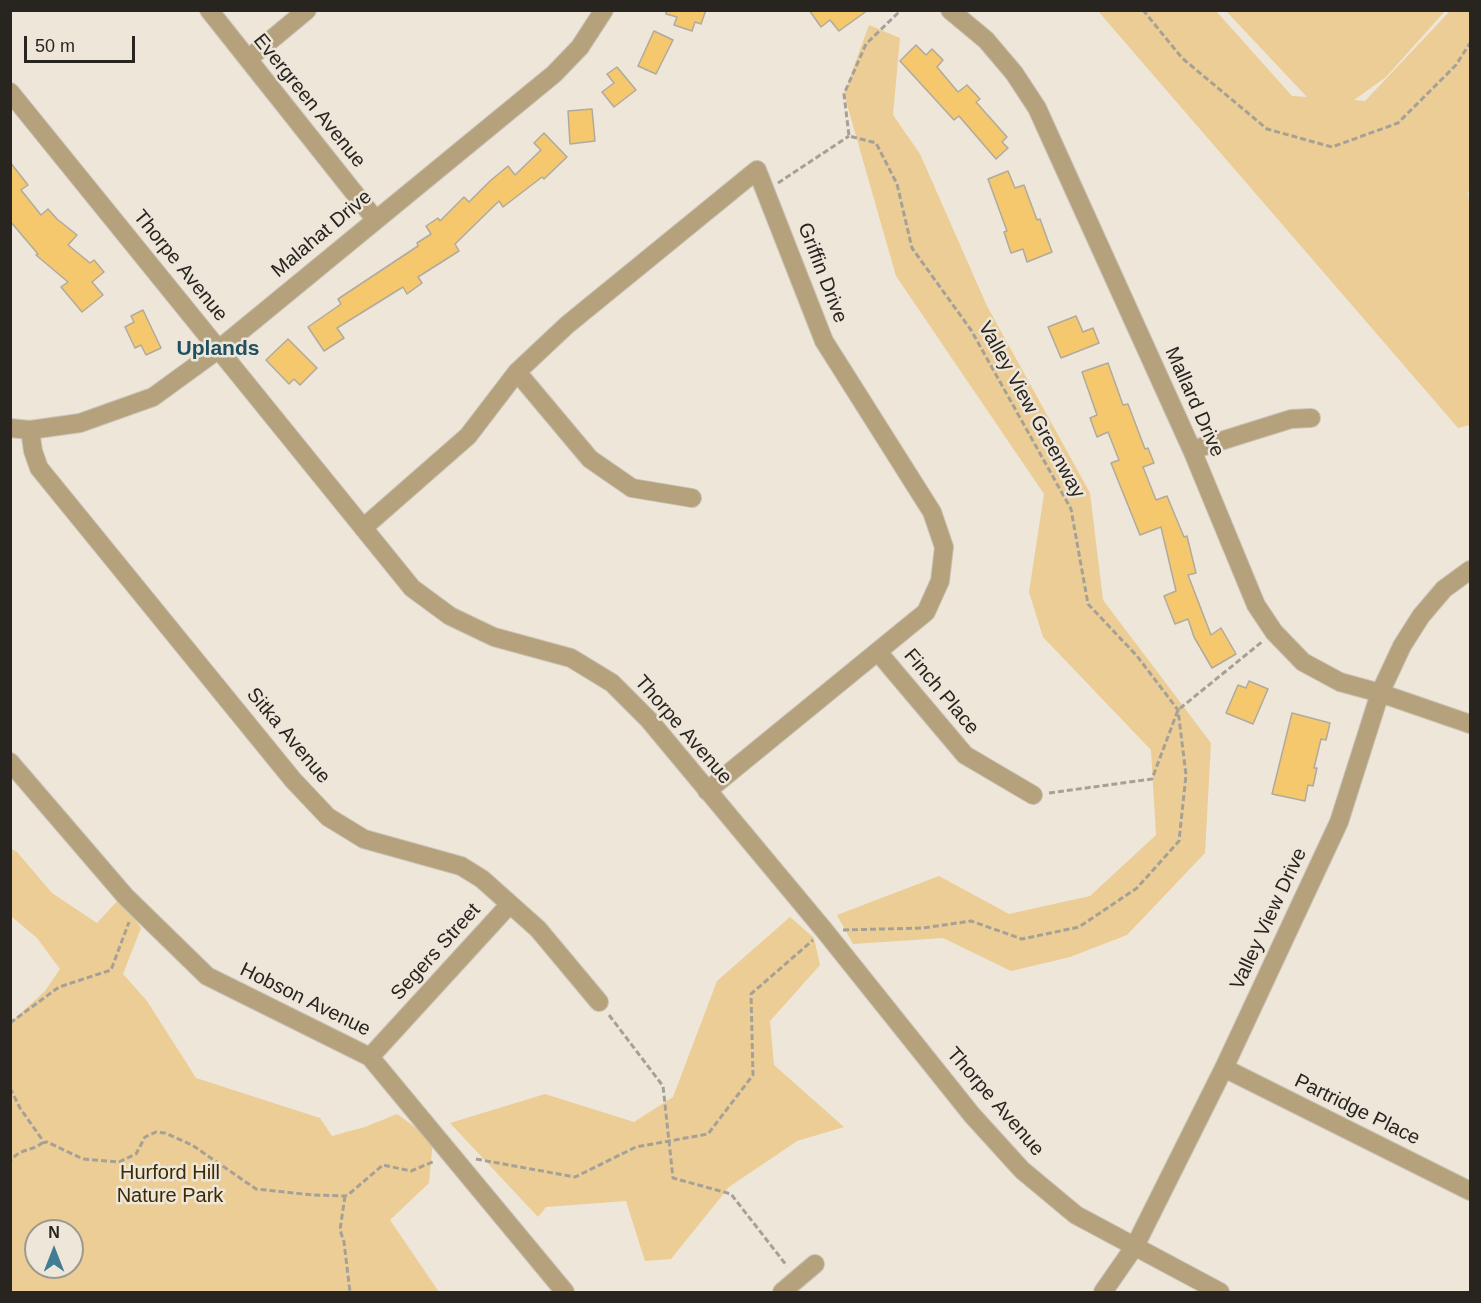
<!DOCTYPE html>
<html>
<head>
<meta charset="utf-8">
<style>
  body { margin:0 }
  #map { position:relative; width:1481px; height:1303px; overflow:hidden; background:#ede6d9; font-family:Helvetica,sans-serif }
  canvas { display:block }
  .frame { position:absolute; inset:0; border:12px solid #282521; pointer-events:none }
  .north { position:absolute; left:24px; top:1219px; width:60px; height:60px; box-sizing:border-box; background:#ede6d9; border:2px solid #9e998f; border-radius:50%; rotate:0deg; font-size:16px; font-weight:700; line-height:24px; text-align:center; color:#282521 }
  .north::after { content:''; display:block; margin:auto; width:21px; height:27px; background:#417e95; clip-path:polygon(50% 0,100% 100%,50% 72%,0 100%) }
  .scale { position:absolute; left:24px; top:36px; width:111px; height:27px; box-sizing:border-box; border:3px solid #282521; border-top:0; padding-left:8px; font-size:18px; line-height:21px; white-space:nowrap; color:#282521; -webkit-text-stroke:4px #ede6d9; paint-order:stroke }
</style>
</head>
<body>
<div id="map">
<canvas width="1481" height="1303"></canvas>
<div class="frame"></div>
<div class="north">N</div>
<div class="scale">50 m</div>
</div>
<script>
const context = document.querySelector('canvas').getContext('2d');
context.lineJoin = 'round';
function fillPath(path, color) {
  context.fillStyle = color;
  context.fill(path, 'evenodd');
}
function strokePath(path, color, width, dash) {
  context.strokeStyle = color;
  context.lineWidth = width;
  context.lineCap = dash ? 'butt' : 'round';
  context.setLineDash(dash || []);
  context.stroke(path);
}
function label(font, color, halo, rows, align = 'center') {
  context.font = font + ' Helvetica,sans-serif';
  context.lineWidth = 5;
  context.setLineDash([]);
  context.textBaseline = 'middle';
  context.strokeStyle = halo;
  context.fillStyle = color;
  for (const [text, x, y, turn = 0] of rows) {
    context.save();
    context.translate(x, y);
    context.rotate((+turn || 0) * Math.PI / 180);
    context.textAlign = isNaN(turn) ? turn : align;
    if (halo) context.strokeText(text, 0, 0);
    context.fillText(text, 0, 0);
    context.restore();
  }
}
fillPath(new Path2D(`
  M1098 11H1216L1292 96 1307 97 1226 11H1445L1386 77 1354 100 1365 101 1450 11H1470V187L1468 193 1470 212V425L1458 428Z
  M869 25 900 38 893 115 920 154 987 306 1090 493 1103 600 1211 743 1205 853 1127 935 1070 957 1011 971 943 938 853 944 837 915 939 876 1009 914 1090 896 1156 835 1151 750 1043 637 1029 592 1044 494 896 276 844 94Z
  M10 848 17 852 52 893 97 923 120 898 141 928 123 974 147 1001 196 1078 320 1118 332 1136 365 1127 397 1114 433 1140 429 1183 390 1220 439 1292H11V1022L45 991 60 969 37 938 11 916ZM36 1231H72V1267H36Z
  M790 917 814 938 820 965 770 1021 774 1065 844 1127 797 1141 729 1187 671 1259 645 1261 626 1201 546 1207 538 1217 450 1123 545 1094 634 1122 673 1097 717 981Z`), '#ebcd95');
const building = new Path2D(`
  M666 10H706L701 24 695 22 692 31 674 25 677 17 666 14Z
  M809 10H868L839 31 830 20 821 27Z
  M654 31 673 40 656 74 638 66Z
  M916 45 926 55 932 49 943 60 937 67 958 92 967 85 980 99 976 102 1007 137 1002 142 1008 148 996 159 959 116 954 120 900 61Z
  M617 67 636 90 614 107 602 92 614 83 607 74Z
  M592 109 595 141 570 144 568 111Z
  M544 133 567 157 544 179 542 177 503 207 499 201 455 244 459 251 418 277 422 283 407 294 403 287 337 328 344 338 324 351 308 327 341 304 338 299 418 246 417 243 431 234 426 226 438 218 440 221 464 197 469 202 490 181 508 166 515 175 541 150 534 143Z
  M10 162 28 185 21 190 41 215 48 209 57 219 77 235 68 245 90 263 94 260 104 272 92 282 103 295 82 312 61 287 68 282 36 255 38 254 10 221Z
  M1008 171 1015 188 1024 185 1037 220 1040 219 1052 252 1027 262 1023 249 1011 253 1004 232 1007 231 988 179Z
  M143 310 161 348 146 355 141 345 135 348 125 327 134 322 131 316Z
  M1076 316 1083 332 1093 328 1099 343 1061 358 1048 327Z
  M288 339 317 368 300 385 294 379 289 384 266 360Z
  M1108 363 1123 405 1128 404 1145 449 1148 448 1154 463 1143 467 1156 500 1167 496 1184 537 1187 536 1196 573 1188 575 1211 635 1221 628 1236 654 1212 668 1194 637 1188 619 1175 624 1164 596 1176 591 1161 527 1140 535 1111 463 1119 460 1108 432 1097 437 1090 418 1097 415 1082 372Z
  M1249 681 1268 689 1253 724 1226 713 1238 685 1246 688Z
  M1292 713 1330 723 1326 740 1321 739 1314 768H1317L1313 786 1308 785 1305 801 1272 794Z`);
fillPath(building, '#f6c86d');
strokePath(building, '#b0aa9e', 1.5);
const minor = new Path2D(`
  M209 10 375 219
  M950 10 986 40 1014 73 1037 108 1192 450 1256 605 1274 632 1303 662 1340 682 1380 693 1470 724
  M248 59 307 10
  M10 92 412 588 450 616 494 637 571 658 612 683 649 720 824 930 972 1115 1022 1170 1076 1215 1220 1292
  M517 372 590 459 632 488 692 498
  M10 428 30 430 80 423 153 397 219 349 554 74 580 47 604 10
  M30 430 33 451 39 468 293 780 328 817 364 839 461 866 482 879 538 929 599 1002
  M1192 450 1291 419 1311 418
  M363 528 468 436 517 372 567 325 757 170 824 341 932 512 944 547 940 581 926 612 707 791
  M878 652 965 755 1033 795
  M10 762 126 897 207 976 370 1057 565 1292
  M370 1057 510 904
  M1224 1068 1470 1191
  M782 1292 815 1264
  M1103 1292 1135 1246 1224 1068 1339 822 1380 693 1402 646 1421 616 1444 589 1470 570`);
strokePath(minor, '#cac3b8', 20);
strokePath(new Path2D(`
  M1143 10 1182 58 1267 129 1332 147 1398 123 1456 65 1470 43
  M778 183 849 136
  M1049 793 1152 779 1178 710 1263 641
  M843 930 923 928 971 921 1022 939 1079 927 1137 888 1179 841 1186 775 1178 710 1137 656 1088 604 1071 509 971 330 912 248 897 184 876 143 849 136 844 94 866 44 901 10
  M609 1015 663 1086 673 1178 731 1194 787 1266
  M10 1023 59 987 111 970 129 922
  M10 1088 20 1108 41 1138 42 1143C31 1152 22 1147 10 1161
  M42 1143 47 1142 83 1159 119 1162 136 1154 145 1137 156 1132 165 1133 192 1145 256 1189 313 1195 345 1196 349 1194 383 1165 411 1171 435 1161
  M476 1159 575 1177 636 1147 708 1134 753 1075 751 994 813 940
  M345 1196 340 1230 344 1242 350 1292`), '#a6a197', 3, [6, 3]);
strokePath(minor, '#b5a27d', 18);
label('20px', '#282521', '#ede6d9', [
  ["Evergreen Avenue",309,101,51],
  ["Malahat Drive",322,234,-40],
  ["Thorpe Avenue",180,266,51],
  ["Griffin Drive",822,273,69],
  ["Mallard Drive",1194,402,66],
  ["Valley View Greenway",1031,410,61],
  ["Finch Place",941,692,50],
  ["Thorpe Avenue",683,730,49],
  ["Sitka Avenue",288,736,50],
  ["Valley View Drive",1269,919,-65],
  ["Segers Street",436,952,-48],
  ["Hobson Avenue",305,1000,26],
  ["Thorpe Avenue",995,1102,49],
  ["Partridge Place",1357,1110,26]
]);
label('20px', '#3c2a01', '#ede6d9', [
  ["Hurford Hill",170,1173],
  ["Nature Park",170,1196]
]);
label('bold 21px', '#1f5062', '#ede6d9', [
  ["Uplands",218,349]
]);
</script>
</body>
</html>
